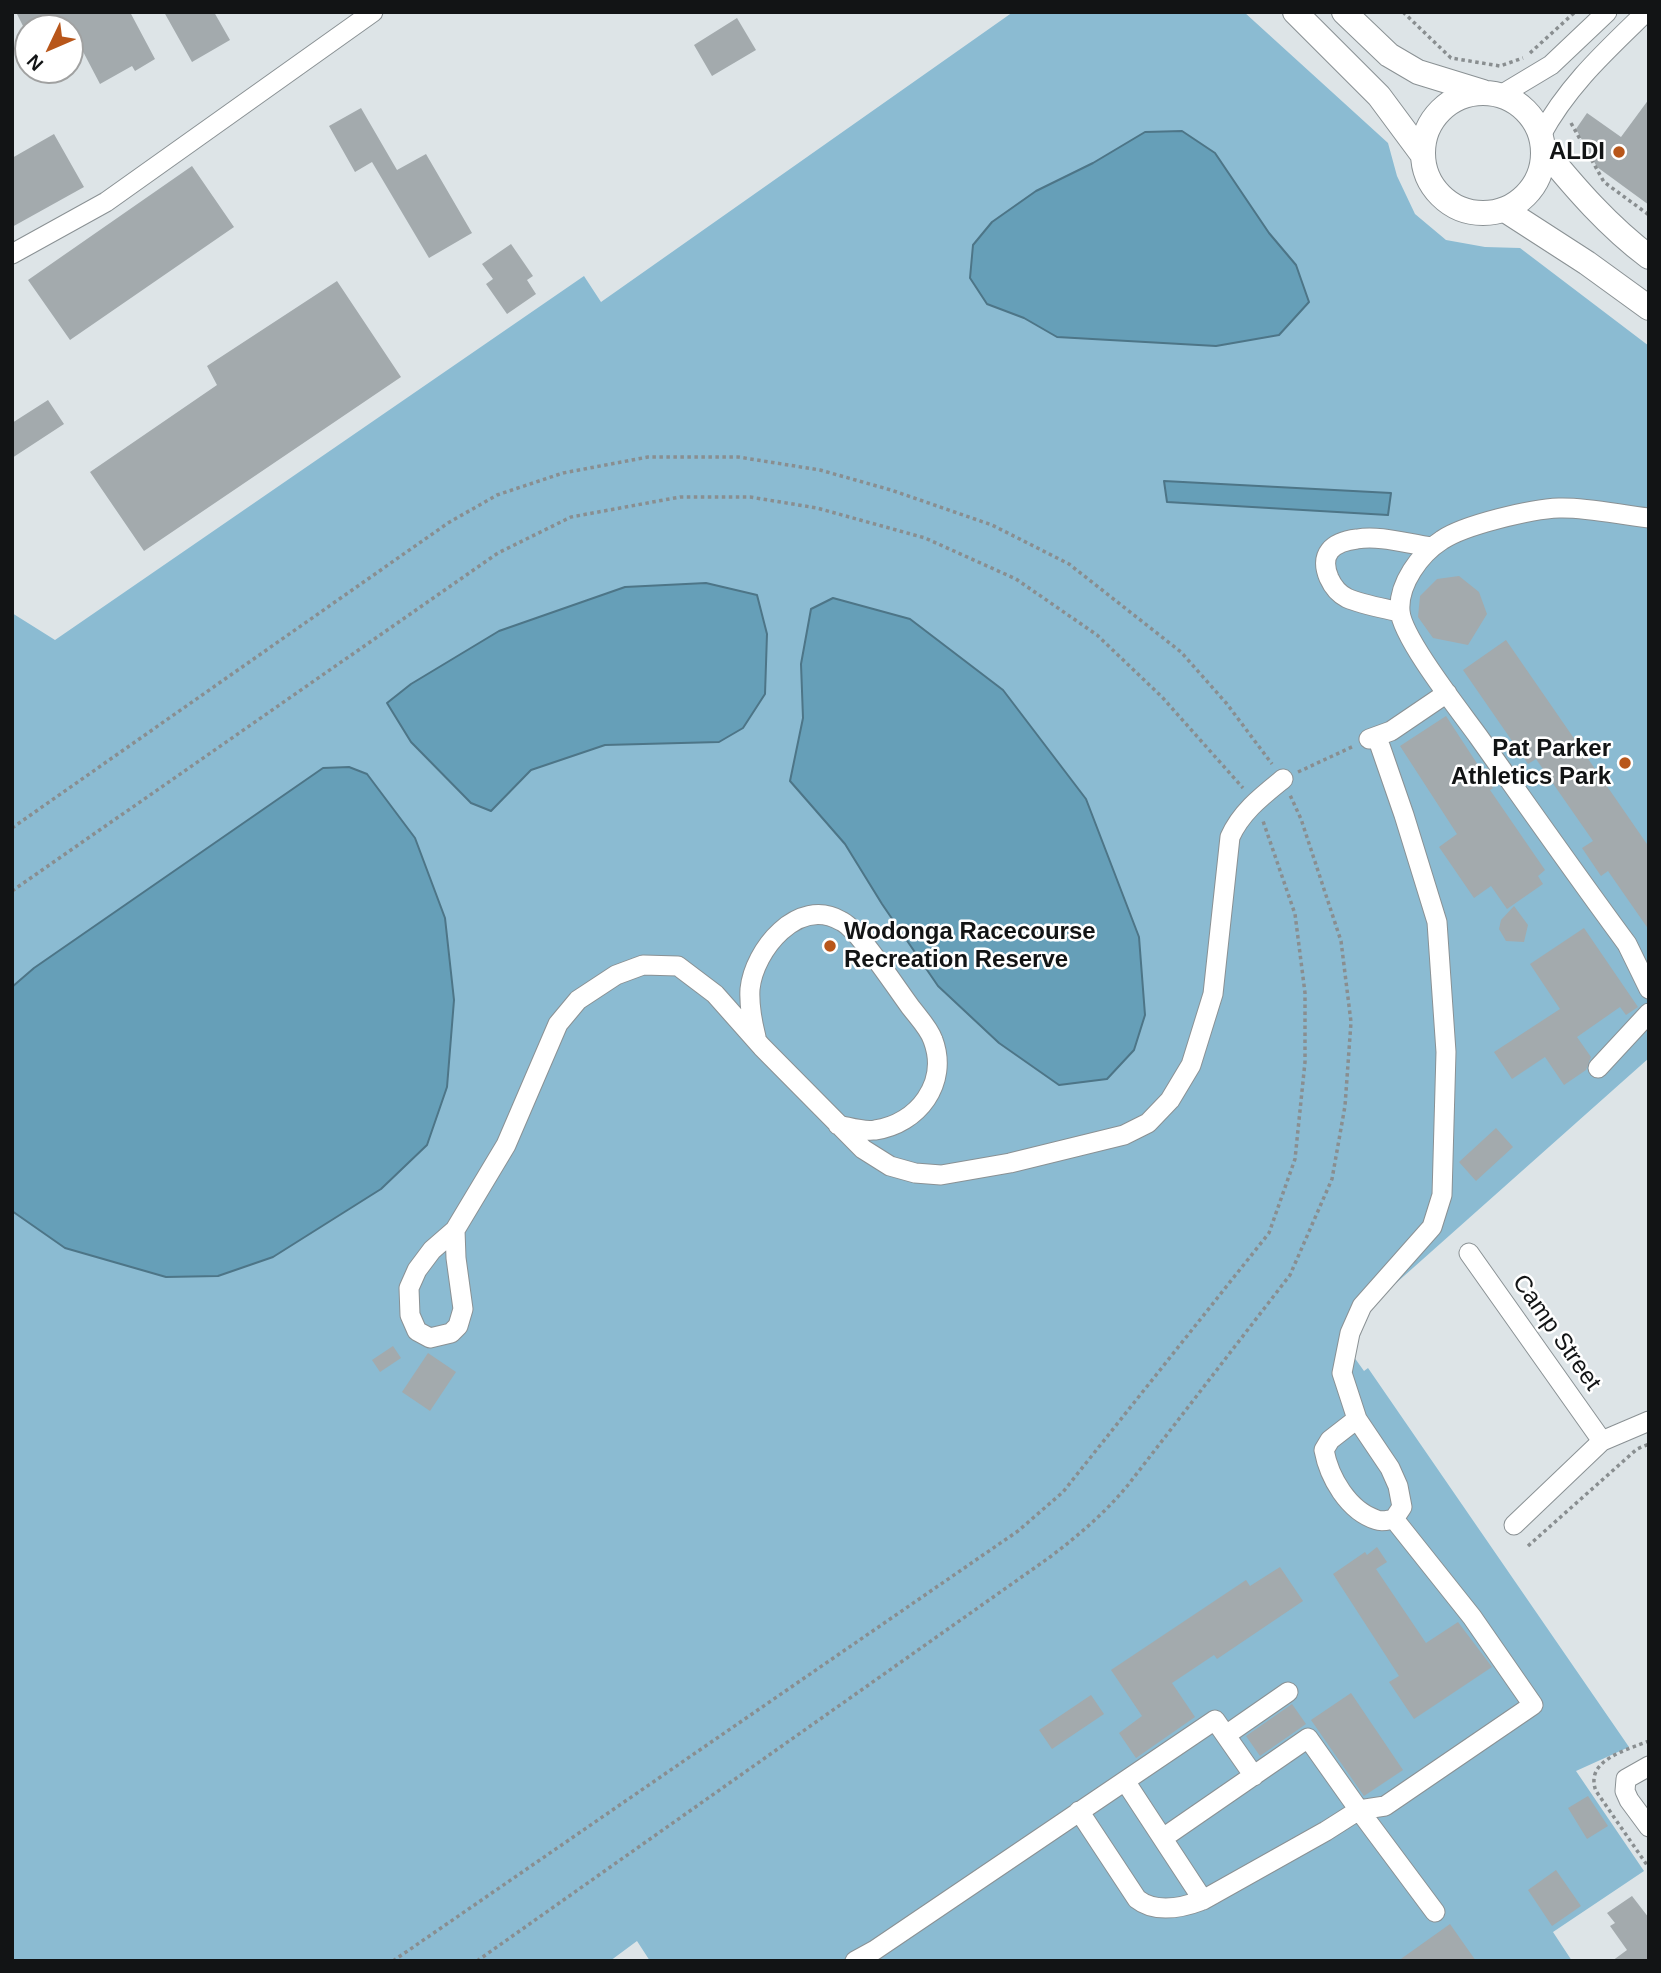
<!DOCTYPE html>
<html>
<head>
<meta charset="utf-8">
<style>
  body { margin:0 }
  #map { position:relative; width:1661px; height:1973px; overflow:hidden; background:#dde4e7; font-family:Helvetica,sans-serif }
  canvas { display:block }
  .frame { position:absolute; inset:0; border:14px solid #121415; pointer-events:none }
  .north { position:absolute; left:14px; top:14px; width:70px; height:70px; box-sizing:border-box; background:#fff; border:2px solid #a0a1a1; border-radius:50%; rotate:226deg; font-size:19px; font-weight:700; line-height:28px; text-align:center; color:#121415 }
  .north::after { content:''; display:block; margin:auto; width:24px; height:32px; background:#b8561a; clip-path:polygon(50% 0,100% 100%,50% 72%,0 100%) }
</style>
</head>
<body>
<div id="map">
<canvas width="1661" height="1973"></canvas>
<div class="frame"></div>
<div class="north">N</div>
</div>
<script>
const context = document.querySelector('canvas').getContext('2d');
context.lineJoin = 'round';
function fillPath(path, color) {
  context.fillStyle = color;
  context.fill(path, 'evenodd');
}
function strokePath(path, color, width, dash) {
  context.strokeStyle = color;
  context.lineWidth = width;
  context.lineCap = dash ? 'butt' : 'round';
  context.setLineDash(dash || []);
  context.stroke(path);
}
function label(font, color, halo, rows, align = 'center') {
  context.font = font + ' Helvetica,sans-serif';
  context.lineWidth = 5;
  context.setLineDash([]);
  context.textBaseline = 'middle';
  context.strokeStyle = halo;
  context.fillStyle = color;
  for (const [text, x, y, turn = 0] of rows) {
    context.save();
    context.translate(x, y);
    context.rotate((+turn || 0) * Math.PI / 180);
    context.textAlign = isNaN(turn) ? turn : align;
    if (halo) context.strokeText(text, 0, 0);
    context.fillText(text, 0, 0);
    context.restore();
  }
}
fillPath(new Path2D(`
  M1013 12H1244L1388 143 1397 176 1415 214 1446 240 1485 247 1520 248 1649 346V1058L1359 1316 1349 1350 1364 1371 1368 1368 1629 1747 1576 1771 1644 1871 1553 1932 1572 1961H650L637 1941 610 1961H12V613L55 640 584 276 601 302Z`), '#8bbbd2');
const water = new Path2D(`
  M1182 131 1215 153 1269 233 1296 265 1309 302 1279 335 1216 346 1057 337 1024 318 987 304 970 278 973 245 992 222 1036 191 1093 163 1145 132Z
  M1164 481 1391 493 1388 515 1167 502Z
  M706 583 757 595 767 634 765 694 743 728 719 742 605 745 531 770 491 811 471 803 411 742 387 703 411 684 499 631 625 587Z
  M833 598 910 619 1003 690 1086 799 1139 937 1145 1015 1134 1050 1107 1079 1059 1085 999 1043 938 986 882 904 845 844 790 781 803 718 801 664 811 609Z
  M349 767 367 774 415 838 445 918 454 1000 447 1087 427 1145 381 1189 273 1257 218 1276 166 1277 65 1248 12 1211V987L34 968 323 768Z`);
fillPath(water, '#669fb8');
strokePath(water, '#4d7587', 2);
fillPath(new Path2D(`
  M16 12H130L155 59 135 71 132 66 100 84 78 42 70 46V28H24Z
  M164 12H214L230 40 192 62Z
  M737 18 756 50 712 76 694 45Z
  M1649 99V205L1597 167 1576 129 1587 113 1621 137Z
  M361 108 397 170 426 154 472 233 429 258 372 162 355 172 329 126Z
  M54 134 84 187 12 227V158Z
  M192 166 234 227 70 340 28 280Z
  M511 244 533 276 527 280 536 294 507 314 486 284 493 279 482 264Z
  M337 281 401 377 144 551 90 472 217 385 207 366Z
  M48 400 64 424 12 458V423Z
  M1459 576 1479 592 1487 614 1468 645 1433 638 1418 617 1420 596 1437 579Z
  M1506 640 1649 847V930L1608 871 1601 876 1582 848 1593 841 1536 759 1528 764 1463 670Z
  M1446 716 1493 788 1490 790 1545 870 1538 876 1543 884 1507 909 1491 886 1474 898 1439 847 1457 834 1400 746Z
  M1514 906 1528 925 1524 942 1506 941 1499 929 1501 920Z
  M1584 928 1638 1007 1626 1015 1620 1007 1577 1037 1591 1057 1586 1070 1564 1085 1545 1057 1512 1079 1494 1052 1560 1009 1530 964Z
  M1496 1128 1513 1147 1476 1181 1459 1162Z
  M393 1346 401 1358 380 1372 372 1360Z
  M428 1353 456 1372 430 1411 402 1392Z
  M1377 1547 1387 1562 1376 1569 1426 1643 1458 1622 1492 1667 1414 1719 1389 1682 1399 1676 1333 1574 1365 1552 1367 1555Z
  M1280 1567 1303 1601 1217 1659 1214 1655 1172 1683 1195 1717 1136 1758 1119 1733 1142 1716 1111 1670 1246 1580 1250 1586Z
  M1351 1693 1403 1770 1364 1796 1311 1720Z
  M1091 1695 1104 1714 1052 1749 1039 1730Z
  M1292 1704 1306 1724 1260 1756 1246 1736Z
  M1588 1796 1608 1826 1587 1839 1568 1808Z
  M1556 1870 1581 1906 1552 1926 1528 1890Z
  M1632 1896 1649 1918V1961H1612L1627 1950 1610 1926 1615 1923 1607 1913Z
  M1450 1924 1476 1961H1398Z`), '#a3aaad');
const minor = new Path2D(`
  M1501 95 1551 65 1607 12
  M1541 135C1568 85 1606 51 1646 12
  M12 254 106 202 373 12
  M1649 518C1620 515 1588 507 1559 508 1531 509 1464 525 1442 540 1420 554 1398 584 1400 611 1402 638 1460 711 1478 736 1527 805 1576 875 1627 944L1649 989
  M1400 612C1383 608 1363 605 1347 598 1339 594 1333 587 1329 578 1319 554 1332 542 1357 539 1380 535 1408 544 1432 547
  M1369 739 1391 731 1447 693
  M756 1037C752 1021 749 1005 750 989 754 950 798 896 841 921 846 923 850 928 854 931 874 954 891 980 909 1005 917 1016 929 1028 933 1040 949 1083 918 1124 875 1130 863 1132 849 1127 838 1125
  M1598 1068 1649 1013
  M455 1230 456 1258 463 1309 458 1326 451 1333 430 1338 417 1331 410 1315 409 1288 417 1270 432 1250 455 1230 506 1145 558 1024 578 1000 616 975 643 965 678 966 715 994 762 1047 863 1149 890 1166 915 1173 941 1175 1010 1163 1124 1135 1148 1123 1170 1100 1191 1065 1213 994 1230 837C1241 812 1262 796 1283 779
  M1469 1253 1602 1441
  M1357 1419 1330 1440 1324 1450C1329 1477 1348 1511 1377 1520 1382 1522 1388 1520 1394 1519
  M1514 1525 1602 1441 1649 1421
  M1226 1735 1288 1692
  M1649 1766 1626 1779 1625 1791 1629 1800 1649 1827
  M1125 1781 1203 1900
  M1079 1811 1137 1899C1156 1914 1182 1908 1203 1900L1326 1831 1359 1810 1435 1912
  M1163 1838 1308 1738 1359 1810 1385 1806 1533 1705 1472 1617 1394 1519 1402 1507 1398 1486 1390 1468 1357 1419 1342 1373 1350 1333 1362 1306 1432 1227 1442 1195 1446 1052 1437 922 1404 815 1377 737
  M855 1961 875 1950 1215 1720 1254 1776`);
const major = new Path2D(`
  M1295 12 1379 96 1422 154
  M1344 12 1389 55 1418 72 1483 92
  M1423 153a60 60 0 1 1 120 0a60 60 0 1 1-120 0Z
  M1544 150C1576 189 1608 226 1649 257
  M1505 210 1587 263 1649 308`);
strokePath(minor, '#8a9194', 21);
strokePath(major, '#8a9194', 26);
strokePath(new Path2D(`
  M1403 12 1451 58 1500 66 1523 58
  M1530 53 1575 12
  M1571 123 1604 182 1649 215
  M1298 772 1354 746
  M12 828 448 523 497 495 563 473 648 457H738L820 470 891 490 992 525 1069 564 1181 652 1227 704 1272 764
  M12 891 498 553 571 517 680 497H750L817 508 925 538 1016 579 1097 635 1162 697 1243 788
  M1528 1546 1637 1449 1649 1444
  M1649 1741C1627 1750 1584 1760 1596 1791L1649 1868
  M393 1961 1018 1531 1063 1492 1269 1233 1295 1159 1305 1062V993L1295 914 1263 821
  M477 1961 1050 1557C1079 1535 1105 1513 1128 1485L1290 1275 1332 1179 1345 1106 1351 1022 1341 941 1301 819 1290 795`), '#898e90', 3.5, [3.5, 3.5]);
strokePath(minor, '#fff', 19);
strokePath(major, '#fff', 24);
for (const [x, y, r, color] of [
  [1619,152,7,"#b8561a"],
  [1625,763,7,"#b8561a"],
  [830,946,7,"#b8561a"]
]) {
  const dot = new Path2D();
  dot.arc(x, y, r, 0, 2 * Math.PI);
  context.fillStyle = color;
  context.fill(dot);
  strokePath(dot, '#fff', 2.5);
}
label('bold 24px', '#121415', '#fff', [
  ["ALDI",1605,152],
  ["Pat Parker",1611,749],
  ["Athletics Park",1611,777],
  ["Wodonga Racecourse",844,932,"left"],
  ["Recreation Reserve",844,960,"left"]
], 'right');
label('24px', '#121415', '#fff', [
  ["Camp Street",1556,1333,55]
]);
</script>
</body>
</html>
